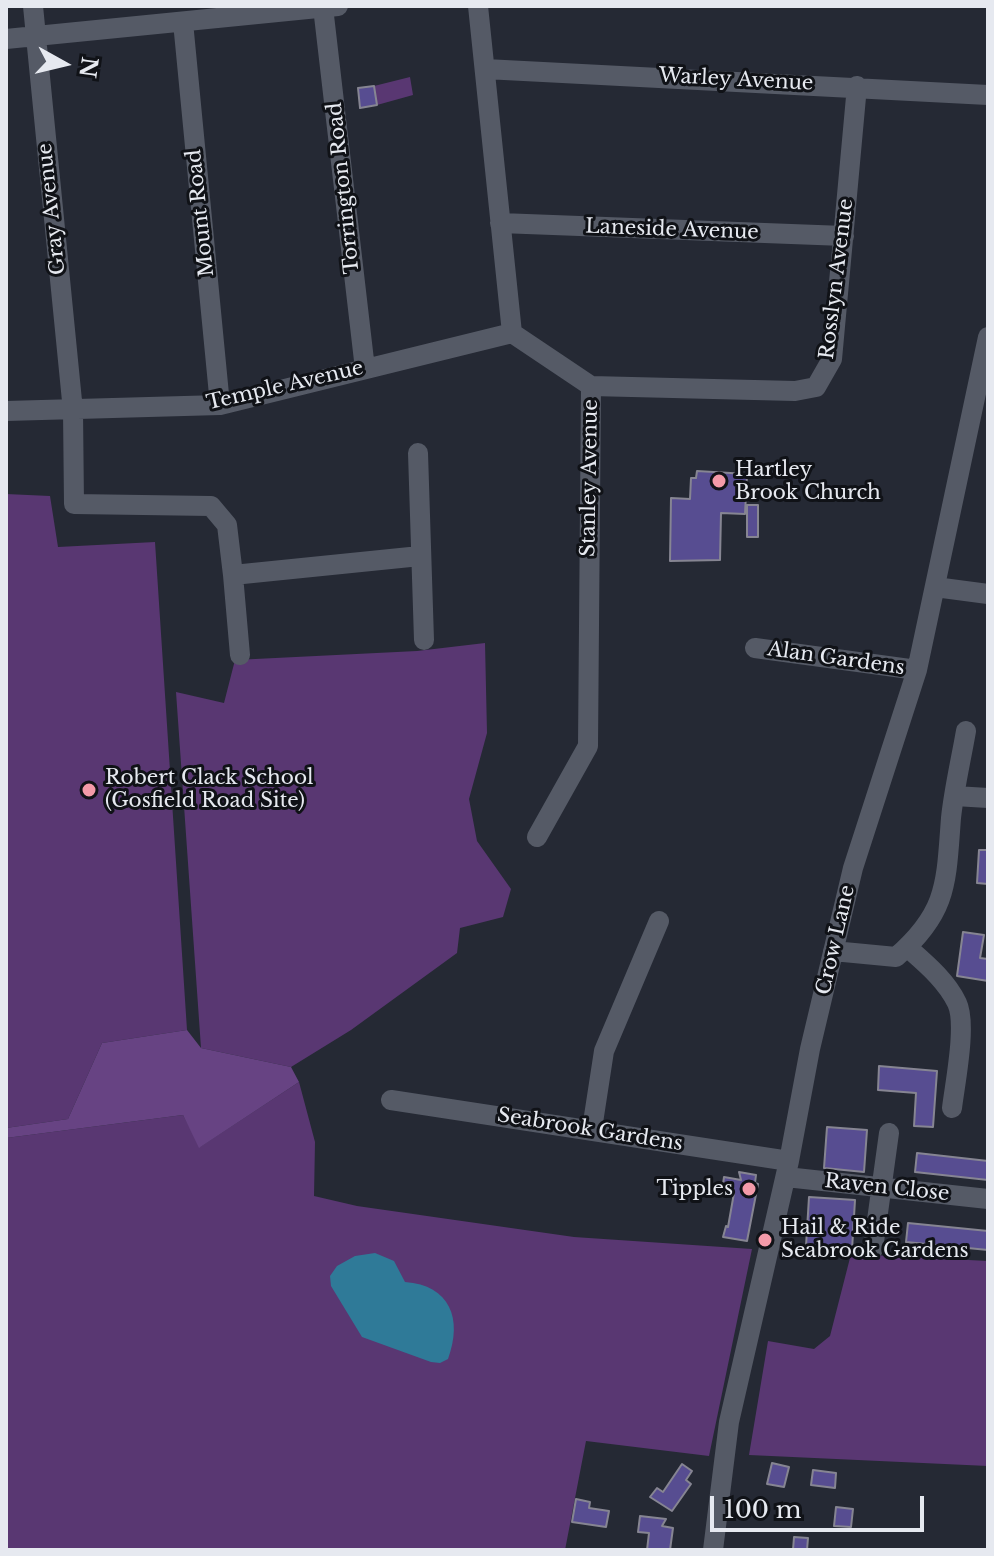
<!DOCTYPE html>
<html>
<head>
<meta charset="utf-8">
<style>
  body { margin:0 }
  #map { position:relative; width:994px; height:1556px; overflow:hidden; background:#252934; font-family:"Libre Baskerville",serif }
  canvas { display:block }
  .frame { position:absolute; inset:0; border:8px solid #e6e9f0; pointer-events:none }
  .north { position:absolute; left:24px; top:24px; width:80px; height:80px; -webkit-text-stroke:6px #101217; paint-order:stroke; rotate:98deg; font-size:22px; font-weight:700; line-height:32px; text-align:center; color:#e6e9f0 }
  .north::after { content:''; display:block; margin:auto; width:28px; height:36px; background:#e6e9f0; clip-path:polygon(50% 0,100% 100%,50% 72%,0 100%) }
  .scale { position:absolute; left:710px; top:1496px; width:214px; height:36px; box-sizing:border-box; border:4px solid #e6e9f0; border-top:0; padding-left:10px; font-size:24px; line-height:28px; white-space:nowrap; color:#e6e9f0; -webkit-text-stroke:6px #101217; paint-order:stroke }
</style>
</head>
<body>
<div id="map">
<canvas width="994" height="1556"></canvas>
<div class="frame"></div>
<div class="north">N</div>
<div class="scale">100 m</div>
</div>
<script>
const context = document.querySelector('canvas').getContext('2d');
context.lineJoin = 'round';
function fillPath(path, color) {
  context.fillStyle = color;
  context.fill(path, 'evenodd');
}
function strokePath(path, color, width, dash) {
  context.strokeStyle = color;
  context.lineWidth = width;
  context.lineCap = dash ? 'butt' : 'round';
  context.setLineDash(dash || []);
  context.stroke(path);
}
function label(font, color, halo, rows, align = 'center') {
  context.font = font + ' "Libre Baskerville",serif';
  context.lineWidth = 6;
  context.setLineDash([]);
  context.textBaseline = 'middle';
  context.strokeStyle = halo;
  context.fillStyle = color;
  for (const [text, x, y, turn = 0] of rows) {
    context.save();
    context.translate(x, y);
    context.rotate((+turn || 0) * Math.PI / 180);
    context.textAlign = isNaN(turn) ? turn : align;
    if (halo) context.strokeText(text, 0, 0);
    context.fillText(text, 0, 0);
    context.restore();
  }
}
fillPath(new Path2D(`
  M410 77 413 95 377 105 374 86Z
  M6 494 50 496 58 547 155 542 187 1030 102 1043 68 1119 6 1128Z
  M485 643 487 733 469 799 477 841 511 889 503 917 460 928 457 953 351 1030 291 1067 201 1048 176 692 224 703 235 660 417 651Z
  M299 1082 315 1142 314 1196 357 1206 574 1237 752 1249 709 1456 586 1441 565 1550H6V1138L183 1115 200 1147Z
  M851 1254 988 1261V1466L749 1455 768 1341 814 1349 830 1336Z`), '#593772');
fillPath(new Path2D(`
  M187 1030 201 1048 291 1067 299 1082 199 1148 183 1115 6 1138V1128L68 1119 102 1043Z`), '#674383');
fillPath(new Path2D(`
  M375 1253 394 1261 405 1282C450 1285 463 1319 448 1359L440 1363 431 1362 362 1337 331 1286 330 1276 337 1266 355 1256Z`), '#2f7a98');
const building = new Path2D(`
  M374 86 377 105 360 108 358 88Z
  M697 471 747 474 745 514 721 513 720 560 670 561 671 498 690 499 691 478H696Z
  M747 505H758V537H747Z
  M979 850H988V884L977 883Z
  M963 932 984 935 980 958 988 959V981L957 976Z
  M879 1066 937 1071 933 1127 914 1126 916 1093 878 1090Z
  M827 1127 867 1130 864 1172 824 1168Z
  M917 1153 988 1161V1180L915 1172Z
  M739 1172 756 1175 755 1183 758 1184 747 1241 723 1237 726 1226 728 1227 734 1193 722 1191 724 1177 741 1180Z
  M809 1197 855 1200 852 1250 806 1246Z
  M908 1223 988 1231V1250L906 1242Z
  M772 1463 789 1467 784 1487 767 1484Z
  M682 1464 692 1471 686 1480 691 1484 672 1511 650 1497 657 1488 663 1492Z
  M813 1470 836 1473 835 1488 811 1485Z
  M576 1499 590 1502 589 1508 609 1511 606 1527 572 1522Z
  M836 1507 853 1509 851 1527 834 1526Z
  M640 1516 666 1519 662 1526 673 1528 670 1550H647L649 1533 638 1532Z
  M794 1537 808 1538 807 1550H793Z`);
fillPath(building, '#574d91');
strokePath(building, '#868592', 2);
strokePath(new Path2D(`
  M33 6 73 411 74 504 211 506 227 525 233 575 420 556
  M478 6 512 333 591 386 588 746 537 837
  M323 7 365 369
  M183 22 220 405
  M6 39 338 6
  M485 69 988 95
  M500 223 844 236
  M591 386 795 391 816 387 832 359 857 86
  M6 411 220 405 512 333
  M418 453 424 640
  M233 575 240 655
  M935 587 988 594
  M755 648 917 670
  M955 796 988 798
  M907 947C925 963 946 980 957 1003 967 1024 955 1083 952 1108
  M833 951 896 957C948 912 946 883 951 818 954 789 961 760 966 731
  M391 1100 789 1161
  M592 1129 604 1051 659 921
  M786 1177 988 1199
  M873 1249 889 1133
  M713 1550 729 1422 789 1161 810 1049 853 868 917 670 988 337`), '#555a66', 20);
for (const [x, y, r, color] of [
  [719,481,8,"#f39aa9"],
  [89,790,8,"#f39aa9"],
  [749,1189,8,"#f39aa9"],
  [765,1240,8,"#f39aa9"]
]) {
  const dot = new Path2D();
  dot.arc(x, y, r, 0, 2 * Math.PI);
  context.fillStyle = color;
  context.fill(dot);
  strokePath(dot, '#101217', 3);
}
label('20px', '#e6e9f0', '#101217', [
  ["Warley Avenue",736,80,3],
  ["Torrington Road",344,188,-96],
  ["Gray Avenue",52,209,-96],
  ["Mount Road",201,213,-96],
  ["Laneside Avenue",672,230,2],
  ["Rosslyn Avenue",837,279,-83],
  ["Temple Avenue",285,386,-13],
  ["Stanley Avenue",590,478,-89],
  ["Alan Gardens",836,659,8],
  ["Crow Lane",836,940,-77],
  ["Seabrook Gardens",590,1130,9],
  ["Raven Close",887,1188,6]
]);
label('20px', '#e6e9f0', '#101217', [
  ["Hartley",735,470],
  ["Brook Church",735,493],
  ["Robert Clack School",105,778],
  ["(Gosfield Road Site)",105,801],
  ["Tipples",733,1189,"right"],
  ["Hail & Ride",781,1228],
  ["Seabrook Gardens",781,1251]
], 'left');
</script>
</body>
</html>
